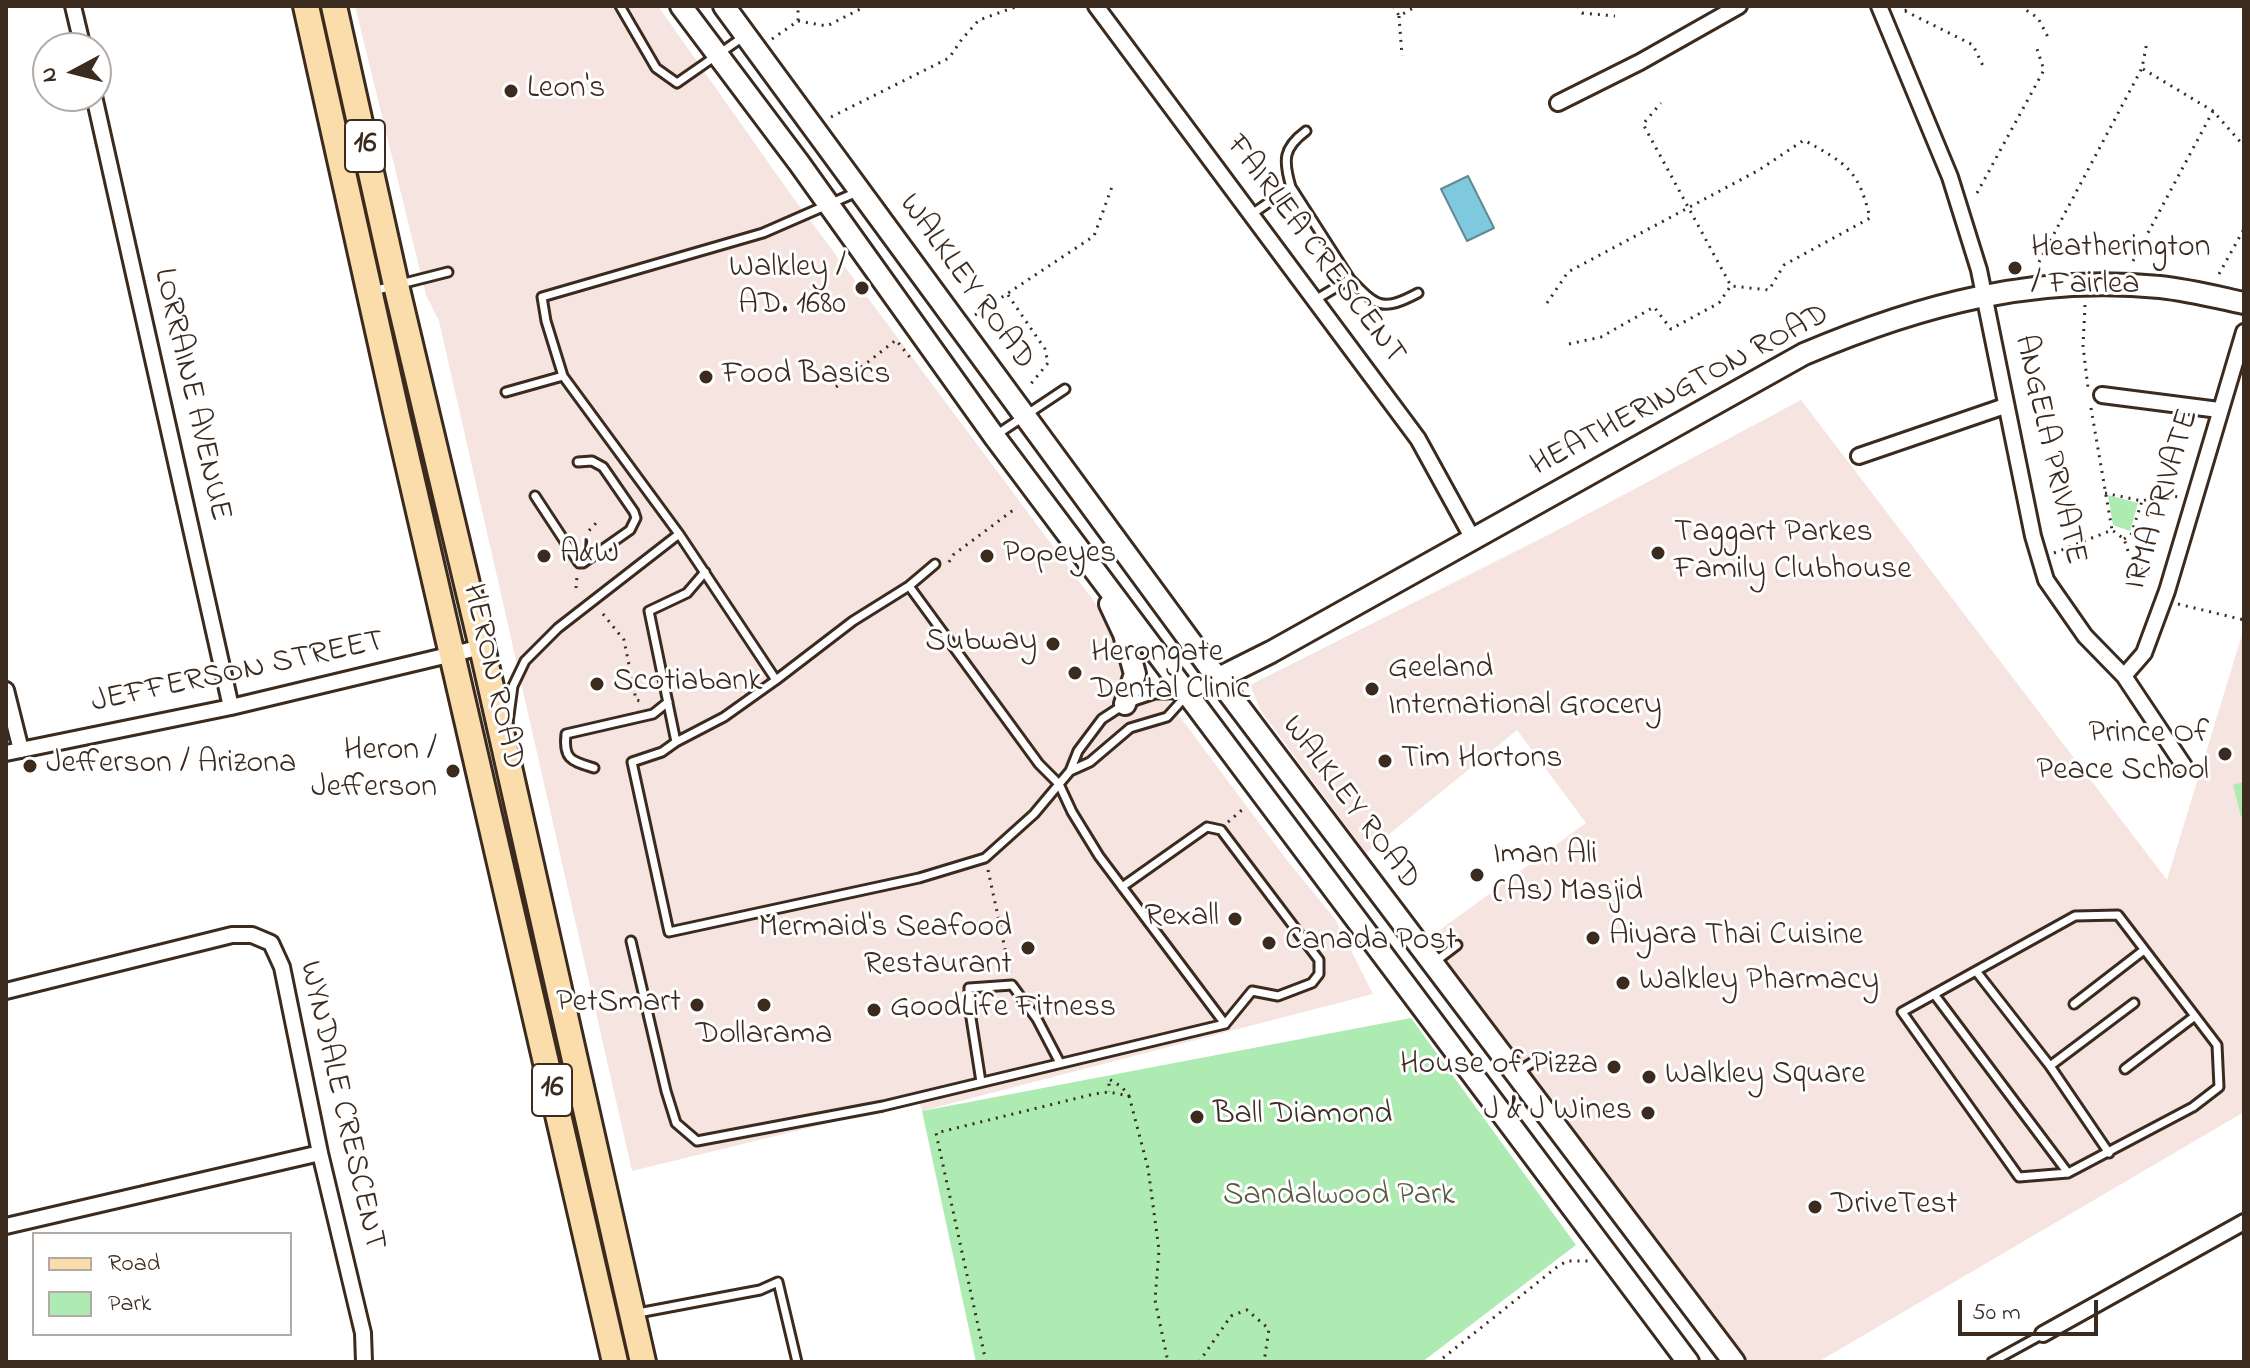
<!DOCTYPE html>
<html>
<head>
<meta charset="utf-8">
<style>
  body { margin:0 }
  #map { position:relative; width:2250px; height:1368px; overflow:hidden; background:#fff; font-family:"Indie Flower",sans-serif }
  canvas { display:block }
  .frame { position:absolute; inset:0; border:8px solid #3b2a1e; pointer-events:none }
  .legend { position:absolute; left:32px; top:1232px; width:260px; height:104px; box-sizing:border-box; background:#fff; border:2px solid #b1aaa5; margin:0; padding:10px 14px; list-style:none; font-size:24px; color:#3b2a1e }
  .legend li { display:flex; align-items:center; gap:16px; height:40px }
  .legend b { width:40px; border:2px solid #b1aaa5 }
  .north { position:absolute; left:32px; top:32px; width:80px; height:80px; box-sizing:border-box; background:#fff; border:2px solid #b1aaa5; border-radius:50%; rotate:263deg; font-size:22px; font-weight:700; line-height:32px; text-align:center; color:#3b2a1e }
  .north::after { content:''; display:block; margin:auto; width:28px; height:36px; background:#3b2a1e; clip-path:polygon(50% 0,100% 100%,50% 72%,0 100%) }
  .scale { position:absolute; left:1958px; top:1300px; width:140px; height:36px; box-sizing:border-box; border:4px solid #3b2a1e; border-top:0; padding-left:10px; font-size:24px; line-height:28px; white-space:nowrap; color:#3b2a1e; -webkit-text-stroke:6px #fff; paint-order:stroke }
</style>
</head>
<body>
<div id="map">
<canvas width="2250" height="1368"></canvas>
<div class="frame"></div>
<ul class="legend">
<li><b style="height:10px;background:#faddab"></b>Road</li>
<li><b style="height:22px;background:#adebb2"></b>Park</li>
</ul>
<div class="north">N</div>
<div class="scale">50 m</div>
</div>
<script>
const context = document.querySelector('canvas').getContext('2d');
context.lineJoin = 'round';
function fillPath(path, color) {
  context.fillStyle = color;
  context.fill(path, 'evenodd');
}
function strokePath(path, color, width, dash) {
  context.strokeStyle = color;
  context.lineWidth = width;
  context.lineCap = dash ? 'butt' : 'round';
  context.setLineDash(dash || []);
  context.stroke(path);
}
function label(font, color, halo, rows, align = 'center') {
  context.font = font + ' "Indie Flower",sans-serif';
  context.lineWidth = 6;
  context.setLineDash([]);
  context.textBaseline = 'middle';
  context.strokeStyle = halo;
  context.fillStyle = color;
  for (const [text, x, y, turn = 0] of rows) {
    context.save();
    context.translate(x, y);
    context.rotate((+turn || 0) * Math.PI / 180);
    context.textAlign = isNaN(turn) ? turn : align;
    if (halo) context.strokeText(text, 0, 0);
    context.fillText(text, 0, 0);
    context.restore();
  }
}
fillPath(new Path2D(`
  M355 6H658L789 192 1286 859 1335 919 1373 994 922 1111 919 1101 632 1171 439 321 426 295Z
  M1801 400 2167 880 2244 628V1112L1818 1362H1741L1429 938 1586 823 1517 730 1366 853 1261 711 1250 685 1552 533Z`), '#f5e4df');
fillPath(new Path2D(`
  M2108 495 2138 503 2130 531 2113 525Z
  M2244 782V816L2241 817 2233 785Z
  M1411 1018 1576 1245 1422 1362H976L922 1111Z`), '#adebb2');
const water = new Path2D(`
  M1468 176 1494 228 1467 241 1441 189Z`);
fillPath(water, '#7ec9de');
strokePath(water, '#638991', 2);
const lane = new Path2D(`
  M620 6 656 68 677 83 743 37
  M1291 187C1283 160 1283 148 1306 131
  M1252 214 1291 187 1350 279 1315 300
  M1350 279C1377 307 1382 312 1418 293
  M373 291 448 272
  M506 392 563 376
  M996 435 1065 389
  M535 496 579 563H583L630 530 636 518 634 512 603 467 592 461 578 462
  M679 534 563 376 546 321 542 297 763 233 857 192
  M705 572 687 593 649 611 676 742 662 752 632 762 669 932 919 878 985 858 1034 814 1070 771 1078 751 1102 719 1125 704 1155 694H1183
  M508 723 513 686 525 661 558 628 679 534 776 680 853 621 909 586 935 564
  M676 742 724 717 776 680
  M594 768C572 761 563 760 566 734L653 714 668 702
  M1070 771 1090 762 1130 728 1167 717 1186 696
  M1122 887 1207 827 1221 830 1319 960V974L1312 983 1278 996 1252 991 1225 1024
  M2118 915 2217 1045 2219 1087 2193 1107 2068 1173 2019 1177 1902 1012 2075 916Z
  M631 941 666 1091 676 1123 697 1141 883 1106 1225 1024 1099 856 1072 812 1059 784 1039 764 909 586
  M1436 961 1457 945
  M1976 971 2050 1066 2109 1153
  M1934 994 2068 1173
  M2074 1004 2144 950
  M2050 1066 2134 1003
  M2125 1069 2195 1016
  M1518 1072 1539 1058
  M981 1082 969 1005V988L1012 985 1037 1019 1060 1063
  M638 1313 760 1290 778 1282 797 1362
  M1992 1362 2043 1334`);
const street = new Path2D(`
  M73 6 83 48
  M1096 6 1418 439 1473 539
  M1879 6 1950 177 1979 270 2033 536 2046 580 2085 636 2124 676 2184 766
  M94 96 231 707
  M1558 103 1640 62 1739 6
  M2102 395 2219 410
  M1859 456 2005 406
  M2124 676 2144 653 2167 591 2244 332
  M6 690 21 750
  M6 753 231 707 482 647
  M6 991 232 935H252L271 943 282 967 320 1153 363 1333 364 1362
  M6 1226 320 1153
  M2043 1334 2244 1222`);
const secondary = new Path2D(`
  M681 6 799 163 994 436 1688 1362
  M724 6 1218 679 1734 1362
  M1110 604 1124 634 1135 674 1125 704
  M1187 694 1271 652 1804 354C1922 304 2032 275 2160 287 2188 290 2216 297 2244 303`);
const primary = new Path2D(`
  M306 6 397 416 615 1362
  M334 6 396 285 482 647 643 1362`);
strokePath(lane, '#3b2a1e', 13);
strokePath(street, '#3b2a1e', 20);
strokePath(secondary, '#3b2a1e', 26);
strokePath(primary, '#3b2a1e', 30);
strokePath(new Path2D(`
  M1394 6 1399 16 1417 6
  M1578 6 1582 13 1615 16
  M2020 6 2038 18 2049 39
  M1905 11 1973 45 1985 70
  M1905 11 1912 6
  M1399 16 1402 56
  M798 21 827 26 866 6
  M772 39 798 21V6
  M2143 69 2213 111 2244 146
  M831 117 949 58 962 39 979 20 1018 6
  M1977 193 2044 70 2036 46
  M2133 261 2213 111
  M2039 262 2142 68 2147 42
  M2219 274 2244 229
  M1008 295 1045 349 1048 363 1030 385
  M1547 303 1568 272 1759 170 1804 140C1846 164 1858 168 1870 218L1784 265 1769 290 1731 286 1643 124 1661 103
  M2085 305 2083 346 2088 388
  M975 315 1094 236 1113 184
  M1569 344 1601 337 1654 307 1671 329 1719 303 1730 287
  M836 387 896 340 912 360
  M2091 408 2112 530
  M2105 493 2142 501 2163 495 2179 497
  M2124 539 2131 535 2142 501
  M583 545 586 534 597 522
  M2054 553 2112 530 2124 539 2128 551 2151 581
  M949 562 953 555 1016 508
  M576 588 577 576
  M2178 604 2244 620
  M603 614 624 640 636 700 645 702
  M1228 822 1243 809
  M988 870 1010 972
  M1129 1096 1148 1168 1159 1250 1155 1300 1168 1362
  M1443 1358 1557 1267 1567 1261H1588
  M986 1362 936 1133 1094 1094 1109 1092 1129 1096 1122 1087 1109 1079V1092
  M1199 1362 1231 1316 1247 1310 1269 1329 1264 1362`), '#3b2a1e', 3, [2, 6]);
strokePath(lane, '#fff', 7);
strokePath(street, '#fff', 14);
strokePath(secondary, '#fff', 20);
strokePath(primary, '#faddab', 24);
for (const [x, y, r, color] of [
  [511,91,8,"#3b2a1e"],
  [2015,268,8,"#3b2a1e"],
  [862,288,8,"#3b2a1e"],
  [706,377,8,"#3b2a1e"],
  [1658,553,8,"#3b2a1e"],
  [544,556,8,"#3b2a1e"],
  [987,556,8,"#3b2a1e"],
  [1053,644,8,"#3b2a1e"],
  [1075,673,8,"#3b2a1e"],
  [597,684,8,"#3b2a1e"],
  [1372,689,8,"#3b2a1e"],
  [2225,754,8,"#3b2a1e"],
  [1385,761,8,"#3b2a1e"],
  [30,766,8,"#3b2a1e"],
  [453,771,8,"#3b2a1e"],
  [1477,875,8,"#3b2a1e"],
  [1235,919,8,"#3b2a1e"],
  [1593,938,8,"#3b2a1e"],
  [1269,943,8,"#3b2a1e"],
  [1028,948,8,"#3b2a1e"],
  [1623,983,8,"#3b2a1e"],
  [697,1005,8,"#3b2a1e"],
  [764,1005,8,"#3b2a1e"],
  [874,1010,8,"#3b2a1e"],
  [1614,1067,8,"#3b2a1e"],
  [1649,1077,8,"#3b2a1e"],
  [1648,1113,8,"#3b2a1e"],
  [1197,1117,8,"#3b2a1e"],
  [1815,1207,8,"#3b2a1e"]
]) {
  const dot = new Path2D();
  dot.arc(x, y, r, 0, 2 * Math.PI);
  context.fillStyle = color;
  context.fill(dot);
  strokePath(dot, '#fff', 3);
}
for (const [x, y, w] of [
  [365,146,40],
  [552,1090,40]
]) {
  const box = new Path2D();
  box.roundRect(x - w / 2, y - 26, w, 52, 6);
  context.fillStyle = '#fff';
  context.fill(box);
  strokePath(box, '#3b2a1e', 2);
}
label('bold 30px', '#3b2a1e', null, [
  ["16",365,146],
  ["16",552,1090]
]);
label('32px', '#3b2a1e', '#fff', [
  ["Leon's",527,91],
  ["Heatherington",2031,250],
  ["/ Fairlea",2031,287],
  ["Walkley /",846,270,"right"],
  ["AD. 1680",846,307,"right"],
  ["Food Basics",722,377],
  ["Taggart Parkes",1674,535],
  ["Family Clubhouse",1674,572],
  ["A&W",560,556],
  ["Popeyes",1003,556],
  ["Subway",1037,644,"right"],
  ["Herongate",1091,655],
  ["Dental Clinic",1091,692],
  ["Geeland",1388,671],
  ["International Grocery",1388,708],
  ["Scotiabank",613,684],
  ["Prince Of",2209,736,"right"],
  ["Peace School",2209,773,"right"],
  ["Heron /",437,753,"right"],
  ["Jefferson",437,790,"right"],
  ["Tim Hortons",1401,761],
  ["Jefferson / Arizona",46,766],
  ["Iman Ali",1493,857],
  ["(As) Masjid",1493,894],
  ["Rexall",1219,919,"right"],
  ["Mermaid's Seafood",1012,930,"right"],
  ["Restaurant",1012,967,"right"],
  ["Aiyara Thai Cuisine",1609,938],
  ["Canada Post",1285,943],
  ["Walkley Pharmacy",1639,983],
  ["PetSmart",681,1005,"right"],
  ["GoodLife Fitness",890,1010],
  ["Dollarama",764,1037,"center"],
  ["House of Pizza",1598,1067,"right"],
  ["Walkley Square",1665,1077],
  ["J & J Wines",1632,1113,"right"],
  ["Ball Diamond",1213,1117],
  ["DriveTest",1831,1207]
], 'left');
label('32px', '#3b2a1e', '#fff', [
  ["FAIRLEA CRESCENT",1314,251,53],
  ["WALKLEY ROAD",965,283,54],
  ["HEATHERINGTON ROAD",1681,392,-28],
  ["LORRAINE AVENUE",190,395,77],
  ["ANGELA PRIVATE",2048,450,77],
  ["IRMA PRIVATE",2164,500,-73],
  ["JEFFERSON STREET",238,674,-12],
  ["HERON ROAD",491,677,77],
  ["WALKLEY ROAD",1349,804,53],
  ["WYNDALE CRESCENT",340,1106,77]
]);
label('32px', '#585a43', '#fff', [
  ["Sandalwood Park",1339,1198]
]);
</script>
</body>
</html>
